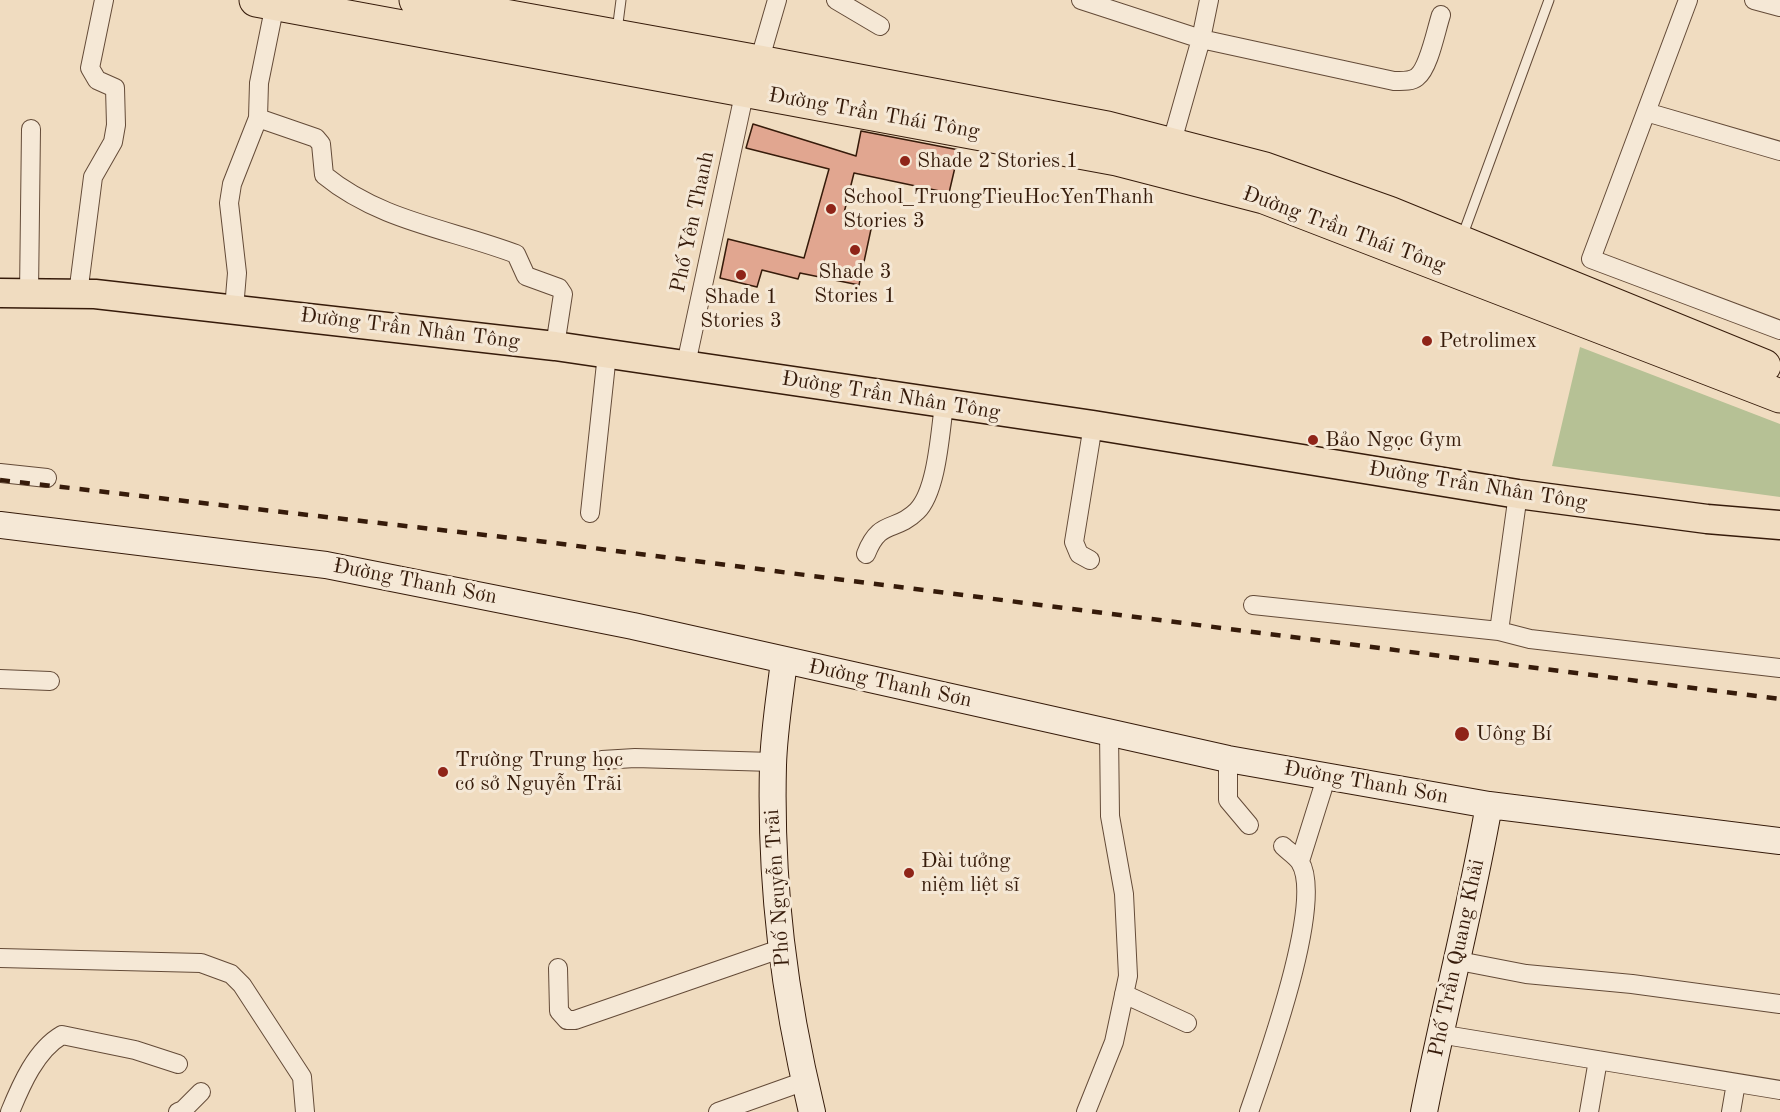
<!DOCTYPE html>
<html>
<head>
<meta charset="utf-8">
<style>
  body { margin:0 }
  canvas { display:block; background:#f0dcc0 }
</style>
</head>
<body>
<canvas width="1780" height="1112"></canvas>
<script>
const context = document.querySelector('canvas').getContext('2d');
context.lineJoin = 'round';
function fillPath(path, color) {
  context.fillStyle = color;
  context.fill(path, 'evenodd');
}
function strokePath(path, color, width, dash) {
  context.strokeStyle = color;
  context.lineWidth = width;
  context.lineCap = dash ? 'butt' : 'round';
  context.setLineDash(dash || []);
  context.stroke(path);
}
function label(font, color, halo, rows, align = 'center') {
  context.font = font + ' "Old Standard TT",serif';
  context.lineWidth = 6;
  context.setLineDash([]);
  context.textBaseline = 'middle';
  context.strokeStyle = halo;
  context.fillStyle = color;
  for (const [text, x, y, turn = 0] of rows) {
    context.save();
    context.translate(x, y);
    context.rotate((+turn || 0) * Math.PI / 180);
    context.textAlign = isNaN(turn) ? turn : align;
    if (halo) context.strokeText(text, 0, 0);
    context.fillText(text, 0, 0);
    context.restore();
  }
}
fillPath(new Path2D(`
  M1580 347 1780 424V497L1552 466Z`), '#b6c195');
const building = new Path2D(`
  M753 124 856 156 861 131 959 150 949 193 854 173 844 213 873 220 859 285 800 273 798 279 762 270 757 287 720 278 728 239 804 258 829 169 746 148Z`);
fillPath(building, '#e1a690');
strokePath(building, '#361b0a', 1.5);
const lane = new Path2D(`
  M617 31 621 0
  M1462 237 1549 0`);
const street = new Path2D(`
  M836 0 880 26
  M1081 0 1201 39 1394 81C1401 81 1411 82 1417 77 1429 68 1436 30 1441 15
  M1688 0 1591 259 1780 330
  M1754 0 1780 7
  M759 62 777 0
  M1646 112 1780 151
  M258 118 316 138 321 144 324 175C380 221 450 229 516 254L526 276 559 288 563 294 555 346
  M1171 145 1201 39 1209 0
  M29 293 31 129
  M78 294 93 177 113 142 116 125 115 88 97 80 90 68 104 0
  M234 309 237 273 229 203 232 184 258 118 259 83 275 4
  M686 364 745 90
  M0 473 47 478
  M1518 494 1499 631 1530 639 1780 668
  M590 513 607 354
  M866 554C880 518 895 533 917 511 937 491 940 433 944 405
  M1090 560 1079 554 1074 542 1093 425
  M1253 605 1499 631
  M0 679 50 681
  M1228 759V800L1249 825
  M602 760 635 758 773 762
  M1300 861 1327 775
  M0 958 201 963 231 974 242 985 302 1077 305 1112
  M1459 961 1526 974 1632 984 1780 1004
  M558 968 559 1011 567 1020H575L780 949
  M1124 994 1187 1023
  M1439 1034 1780 1090
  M10 1112C21 1085 36 1050 62 1035L135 1050 178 1064
  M178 1112 183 1110 201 1092
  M718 1112 805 1081
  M1086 1112 1114 1042 1128 976 1124 894 1110 816 1109 732
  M1249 1112C1265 1065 1325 902 1300 862 1296 856 1288 851 1283 846
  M1589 1112 1598 1060
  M1731 1112 1736 1083`);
const secondary = new Path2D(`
  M0 525 326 565 633 626 1228 759 1489 805 1780 841
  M784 661C780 695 774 731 773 765 770 885 784 996 812 1112
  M1424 1112C1444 1009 1471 908 1489 805`);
const primary = new Path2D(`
  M0 293 95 294 555 346 1093 425 1518 494 1707 519 1780 525`);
const highway = new Path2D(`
  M256 0 1117 159 1264 197 1780 396
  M416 0 759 62 1107 128 1265 169 1389 213 1764 366`);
strokePath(lane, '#644b38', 11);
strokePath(street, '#644b38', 20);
strokePath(secondary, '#361b0a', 28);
strokePath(primary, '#361b0a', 31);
strokePath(highway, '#361b0a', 35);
strokePath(lane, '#f5e8d6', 9);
strokePath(street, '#f5e8d6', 18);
strokePath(secondary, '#f5e8d6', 26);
strokePath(primary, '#f0dcc0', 28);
strokePath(highway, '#f0dcc0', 33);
strokePath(new Path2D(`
  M0 480 538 541 1780 699`), '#361b0a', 4.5, [10, 10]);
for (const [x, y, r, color] of [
  [905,161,6,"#8f2418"],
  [831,209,6,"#8f2418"],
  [855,250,6,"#8f2418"],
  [741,275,6,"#8f2418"],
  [1427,341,6,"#8f2418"],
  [1313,440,6,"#8f2418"],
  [1462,734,8,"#8f2418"],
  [443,772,6,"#8f2418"],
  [909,873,6,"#8f2418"]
]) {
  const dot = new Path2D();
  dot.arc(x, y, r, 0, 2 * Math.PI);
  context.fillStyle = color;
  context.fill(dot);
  strokePath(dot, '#f5e8d6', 2);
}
label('21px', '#361b0a', '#f5e8d6', [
  ["Đường Trần Thái Tông",874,114,10],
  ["Phố Yên Thanh",693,222,-78],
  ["Đường Trần Thái Tông",1344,230,20],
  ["Đường Trần Nhân Tông",410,329,7],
  ["Đường Trần Nhân Tông",891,396,9],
  ["Đường Trần Nhân Tông",1478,486,9],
  ["Đường Thanh Sơn",415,582,11],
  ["Đường Thanh Sơn",890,684,12],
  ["Đường Thanh Sơn",1366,783,10],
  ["Phố Nguyễn Trãi",778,888,-94],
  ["Phố Trần Quang Khải",1457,958,-78]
]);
label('21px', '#361b0a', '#f5e8d6', [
  ["Shade 2 Stories 1",917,161],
  ["School_TruongTieuHocYenThanh",843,197],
  ["Stories 3",843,221],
  ["Shade 3",855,272,"center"],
  ["Stories 1",855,296,"center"],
  ["Shade 1",741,297,"center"],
  ["Stories 3",741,321,"center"],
  ["Petrolimex",1439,341],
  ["Bảo Ngọc Gym",1325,440],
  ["Uông Bí",1476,734],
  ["Trường Trung học",455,760],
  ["cơ sở Nguyễn Trãi",455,784],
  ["Đài tưởng",921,861],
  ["niệm liệt sĩ",921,885]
], 'left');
</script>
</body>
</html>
